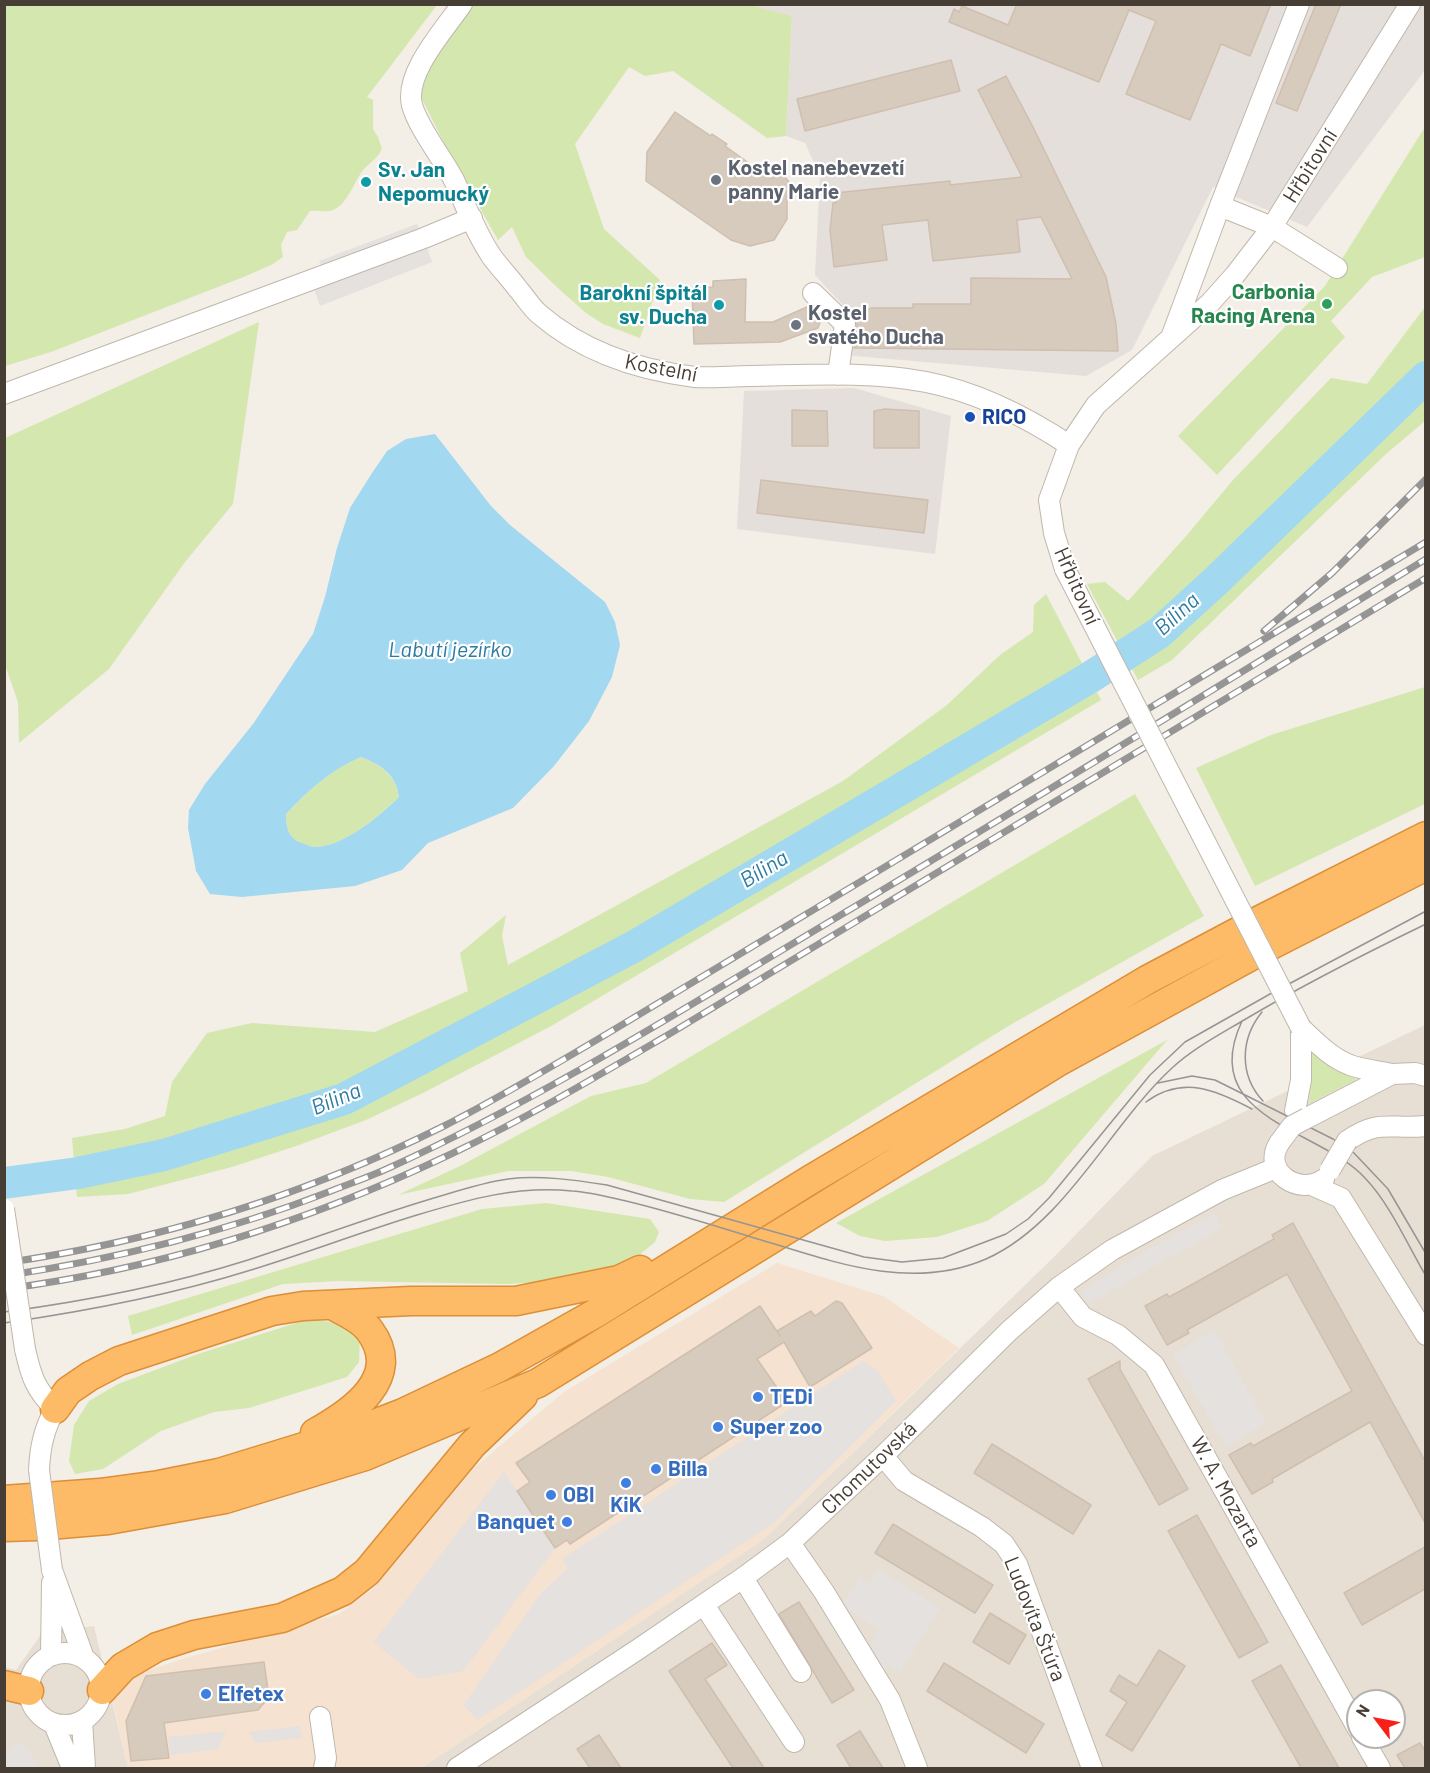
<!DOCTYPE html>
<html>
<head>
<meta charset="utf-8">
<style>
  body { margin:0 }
  #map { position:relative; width:1430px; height:1773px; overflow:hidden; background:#f3eee6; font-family:Barlow,sans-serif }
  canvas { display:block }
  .frame { position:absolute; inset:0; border:6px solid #463d35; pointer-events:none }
  .north { position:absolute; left:1346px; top:1689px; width:60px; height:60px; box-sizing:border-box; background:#fff; border:2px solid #b5b1ae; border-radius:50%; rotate:302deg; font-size:16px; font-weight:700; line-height:24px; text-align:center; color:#463d35 }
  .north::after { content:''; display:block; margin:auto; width:21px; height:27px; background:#f92117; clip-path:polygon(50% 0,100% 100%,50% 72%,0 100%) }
</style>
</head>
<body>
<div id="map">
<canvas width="1430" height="1773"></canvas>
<div class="frame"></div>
<div class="north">N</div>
</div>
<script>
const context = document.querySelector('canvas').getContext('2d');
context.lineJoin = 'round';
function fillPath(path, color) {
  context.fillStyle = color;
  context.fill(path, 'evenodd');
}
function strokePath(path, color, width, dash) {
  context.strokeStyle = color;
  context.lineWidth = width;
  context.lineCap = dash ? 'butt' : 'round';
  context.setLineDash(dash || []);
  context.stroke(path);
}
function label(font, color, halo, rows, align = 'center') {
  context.font = font + ' Barlow,sans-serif';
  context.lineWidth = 4.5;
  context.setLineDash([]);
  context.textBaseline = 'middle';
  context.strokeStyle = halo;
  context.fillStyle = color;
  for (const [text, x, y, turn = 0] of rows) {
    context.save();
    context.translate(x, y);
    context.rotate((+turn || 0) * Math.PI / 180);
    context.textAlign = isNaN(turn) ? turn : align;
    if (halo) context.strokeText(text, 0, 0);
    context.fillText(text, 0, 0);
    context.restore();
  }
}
fillPath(new Path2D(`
  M1425 1025V1768H421L764 1539 1056 1255 1152 1156ZM1358 1701H1394V1737H1358Z
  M94 1626 128 1768H5V1667L16 1670 42 1633Z`), '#e7dfd4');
fillPath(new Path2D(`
  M777 1263 883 1296 959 1348 764 1539 421 1768H128L109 1684 176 1661 339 1614 374 1588 474 1468 564 1392Z`), '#f5e2d1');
fillPath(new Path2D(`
  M745 5H1425V70L1307 227 1213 187 1132 350 1086 376 832 354 842 304 815 275 820 176 805 143 786 136 792 16Z
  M854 388 951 416 935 554 737 529 744 391Z`), '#e5dfdb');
fillPath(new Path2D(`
  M5 4H437V5L367 97 373 100V129L378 137 382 149C376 161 368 163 361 173 353 185 347 204 333 210 326 213 318 210 310 211L297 230 287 232 281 245 283 257 273 264 246 276 51 352 5 366Z
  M745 4 792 16 786 136 767 138 673 71 645 76 629 67 575 144 604 229 660 280 640 338 603 324 586 313 560 290 526 257 512 227 498 240 451 157 421 97 423 75 470 5Z
  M1425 127V257L1372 277 1331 321 1345 337 1217 475 1178 436 1325 286Z
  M1425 307V421L1386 454 1172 660 1138 680 1087 584 1105 582 1128 601 1187 535 1233 480 1331 378 1367 384Z
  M259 322 233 504 185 562 109 669 19 743 18 702 4 662 5 438Z
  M1046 594 1101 700 553 1025 423 1093 366 1120 299 1145 232 1167 128 1194 77 1197 72 1138 125 1129 165 1116 172 1082 207 1033 252 1023 375 1032 468 991 460 953 506 915 502 936 508 965 843 781 947 705 1000 655 1033 632 1034 605Z
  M1425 687V804L1255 886 1196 768 1271 735Z
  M361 757C381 766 395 773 399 797 379 816 345 846 316 847 312 847 306 845 302 844 288 839 286 827 286 814 307 791 332 769 361 757Z
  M1135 794 1204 916 1010 1025 724 1202 690 1199 608 1177 571 1171H508L398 1195 460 1166 591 1096 646 1083Z
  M1167 1040 1044 1184 987 1221 937 1237 885 1241 860 1236 836 1223Z
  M1312 1052 1330 1065 1355 1077V1080L1310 1103 1311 1053Z
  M546 1203 650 1219 659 1232 655 1242 638 1256 610 1272 565 1281 507 1284 339 1281 283 1284 132 1335 128 1316 482 1209Z
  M309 1319 344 1324 360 1336 359 1362 347 1377 249 1408 214 1412 161 1431 103 1469 75 1474 69 1461 74 1425 89 1401 118 1384 198 1354Z`), '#d4e7ae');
fillPath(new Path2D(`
  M417 224 424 238 432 262 320 306 311 280 326 275 319 261Z
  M1215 1213 1223 1228 1088 1304 1080 1292 1150 1248Z
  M1214 1329 1266 1423 1226 1447 1173 1355Z
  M863 1361 878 1371 896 1401 775 1522 477 1720 464 1705 539 1596 568 1568 562 1559Z
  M504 1472 555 1548 463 1671 419 1679 374 1642Z
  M878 1569 940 1608 900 1673 889 1665 884 1669 870 1645 878 1629 841 1606 860 1578 870 1584Z
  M299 1726 303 1738 257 1743 248 1732Z
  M226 1731 218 1749 170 1755 168 1737Z
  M22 1741 40 1768H5V1753Z`), '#e4e1de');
fillPath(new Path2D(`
  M435 434 491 506 510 525 605 602 615 622 620 645 612 677 589 721 554 766 513 808 428 843 402 870 355 886 242 897 210 894 196 871 188 828 189 810 205 784 253 724 313 634 325 597 337 548 350 508 372 473 387 451 406 439ZM361 757C381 765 396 774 399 797 380 816 344 846 316 847 312 847 306 845 302 843 288 839 286 827 286 814 307 791 332 769 361 757Z`), '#a2d8f0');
strokePath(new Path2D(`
  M4 1183 78 1173 164 1155 344 1099 633 947 1089 678 1159 633 1218 579 1426 377`), '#a2d8f0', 32);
const building = new Path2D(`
  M1017 4H1271L1250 56 1221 44 1190 120 1126 94 1156 21 1129 10 1099 82 949 22 954 9 959 12 962 6 1008 25Z
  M1316 4H1341L1297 111 1276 103Z
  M951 60 960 91 805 131 797 99Z
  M1006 76 1033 127 1106 277 1116 324 1118 351 854 348 857 325 853 312 868 313V309L871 308H913V304H971V278L1072 279 1041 217 1017 220 1020 252 933 261 928 220 882 225 887 260 834 267 830 230 833 203H836L835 193 950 181V185L1022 177 978 90Z
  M675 112 711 136 712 134 727 144 725 146 771 179 780 171 794 188 787 193V219L774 240 750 246 731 240 646 181 647 152Z
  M746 279 745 322H773L807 307H810L820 317 821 320 818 328 780 342 694 344 692 288 713 287V281Z
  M885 409 919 411V448H874V411Z
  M792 410 827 411 828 446H792Z
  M761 480 928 500 924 533 757 513Z
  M1293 1223 1425 1461V1523L1370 1422 1272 1479 1273 1482 1252 1494 1229 1455 1251 1443 1253 1446 1352 1391 1287 1274 1187 1330 1189 1333 1167 1345 1145 1306 1167 1294 1169 1297 1193 1284 1250 1252 1274 1239 1272 1235Z
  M836 1301 842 1303 872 1348 810 1387 784 1342 757 1359 787 1402 570 1544 567 1540 555 1548 517 1491 530 1482 516 1463 760 1306 780 1336 777 1331 811 1311 815 1316Z
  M1120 1361V1369L1188 1489 1159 1505 1088 1379Z
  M992 1444 1091 1505 1073 1534 974 1473Z
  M1197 1515 1268 1642 1239 1658 1168 1531Z
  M893 1524 993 1585 975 1613 875 1553Z
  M1425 1547V1589L1362 1625 1344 1593Z
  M799 1602 854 1690 832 1703 779 1614Z
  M990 1613 1026 1635 1009 1664 973 1642Z
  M712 1643 727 1665 705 1679 764 1768H733L669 1671Z
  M1159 1650 1185 1666 1132 1751 1106 1735 1127 1702 1110 1691 1119 1675 1137 1686Z
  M264 1662 269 1697 258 1710 164 1723 169 1758 131 1761 126 1721 146 1676Z
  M944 1663 1044 1724 1026 1753 927 1691Z
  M1281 1665 1339 1768H1301L1252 1681Z
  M860 1731 883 1768H851L837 1745Z
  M599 1735 621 1768H590L577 1749Z
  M1420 1743 1425 1751V1768H1405L1397 1755Z`);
fillPath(building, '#d7cbbe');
strokePath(building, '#cfbfaf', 1.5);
const minor = new Path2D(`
  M462 4C445 29 404 73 412 105 418 128 444 160 455 182 466 207 477 235 492 257 500 268 510 278 518 289 525 297 531 307 539 314 583 352 638 370 695 377 713 378 732 376 751 376 809 375 869 371 926 382 978 392 1025 416 1069 445
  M1220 206 1272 227 1337 268
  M813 293 845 324 838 375
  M1172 335 1220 206 1299 4
  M4 394 424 238 472 218
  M1065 569 1054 533 1049 500 1069 445 1096 405 1210 303 1235 275 1272 227 1410 4
  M1301 1028C1316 1042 1330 1057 1350 1065 1364 1070 1379 1071 1392 1074
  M1295 1111 1301 1080V1028
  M1307 1118 1392 1074 1415 1073 1426 1076
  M1347 1141C1379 1118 1391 1130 1426 1126
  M1280 1142C1260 1171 1299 1197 1324 1179
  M1314 1186 1341 1198 1426 1335
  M1059 1287 1083 1317 1118 1335 1154 1365 1358 1729
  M25 1349C31 1376 35 1389 55 1409 44 1429 40 1447 39 1470
  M883 1456 904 1481 982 1527 1004 1544 1017 1564 1092 1768
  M790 1543 824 1592 890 1700 917 1768
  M52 1570 84 1658
  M743 1578 801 1672
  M704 1605 794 1742
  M29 1689a36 36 0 1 1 72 0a36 36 0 1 1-72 0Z
  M51 1656 52 1583
  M320 1717 326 1758 324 1768
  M82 1721 85 1768
  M54 1724 72 1768
  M1362 1737 1380 1768
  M457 1768 637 1650 744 1577 790 1543 883 1456 1009 1331 1059 1287 1112 1250 1222 1190 1276 1168`);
const highway = new Path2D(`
  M55 1409 68 1391 90 1376 119 1361 272 1311 303 1306 411 1301H516L619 1280 640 1270
  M315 1433C351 1413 404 1378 370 1331 362 1319 345 1312 332 1305
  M4 1500 100 1493 159 1485 219 1473 356 1431 403 1413 500 1367 596 1313 810 1180 1147 980 1262 919 1426 836
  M4 1527 37 1526 108 1520 225 1499 365 1456 538 1383 1056 1063 1273 944 1426 866
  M4 1685 29 1691
  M102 1690 123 1667 157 1647 194 1635 282 1618 343 1591 367 1572 472 1445 523 1396`);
strokePath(minor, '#c1b7ab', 22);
strokePath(highway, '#dd8e36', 31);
strokePath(minor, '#fff', 20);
strokePath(highway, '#fdbb67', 28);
strokePath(new Path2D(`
  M1262 1012C1240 1039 1239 1075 1263 1101
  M1242 1021C1196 1119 1319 1128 1365 1178 1390 1204 1407 1244 1426 1276
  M1158 1083 1192 1076 1215 1080 1333 1139 1354 1153 1388 1189 1426 1254
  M1146 1102C1183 1075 1216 1090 1252 1109
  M4 1312C87 1301 169 1285 248 1260 307 1241 365 1219 424 1201 452 1193 479 1183 508 1179 540 1175 575 1180 607 1185L864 1257 902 1262 943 1258 1006 1234 1028 1219 1049 1198 1150 1075 1185 1042 1270 994 1426 911
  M4 1323C88 1311 171 1295 251 1270 307 1253 361 1232 417 1215 467 1200 518 1185 572 1191 590 1192 608 1197 626 1201 677 1213 727 1230 778 1245 845 1266 917 1289 986 1259 1065 1224 1110 1125 1172 1068 1194 1048 1219 1035 1244 1020 1303 985 1364 954 1426 924`), '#959595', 1.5);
const rail = new Path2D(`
  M1264 631 1332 573 1426 479
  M4 1263C158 1241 306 1195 444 1126 501 1097 556 1064 610 1032L1426 542
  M4 1276C116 1259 226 1232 331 1191 351 1183 372 1176 391 1167 545 1097 689 1005 834 919 1032 801 1229 680 1426 559
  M4 1289C160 1269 310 1221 451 1154 525 1119 596 1077 666 1036L1426 578`);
strokePath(rail, '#959595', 7);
strokePath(rail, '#fff', 4.5, [14]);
const minorBridge = new Path2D(`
  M1065 569 1301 1028
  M1280 1142 1292 1126 1307 1118
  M1330 1170 1347 1141
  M4 1209 25 1349
  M39 1470 52 1570`);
strokePath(minorBridge, '#c1b7ab', 22, []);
strokePath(minorBridge, '#fff', 20);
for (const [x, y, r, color] of [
  [716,180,6,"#6b7280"],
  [366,182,6,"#0f9aa8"],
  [1327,304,6,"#2e9e5b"],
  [719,305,6,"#0f9aa8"],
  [796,325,6,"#6b7280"],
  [970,417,6,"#1a4fb4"],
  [758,1397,6,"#3f7fe0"],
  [718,1427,6,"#3f7fe0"],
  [656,1469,6,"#3f7fe0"],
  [626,1483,6,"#3f7fe0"],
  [551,1495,6,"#3f7fe0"],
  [567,1522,6,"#3f7fe0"],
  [206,1694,6,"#3f7fe0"]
]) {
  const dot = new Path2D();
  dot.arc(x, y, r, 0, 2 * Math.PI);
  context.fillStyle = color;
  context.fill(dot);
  strokePath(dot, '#fff', 2);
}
label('21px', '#463d35', '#fff', [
  ["Hřbitovní",1310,166,-58],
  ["Kostelní",661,368,11],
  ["Hřbitovní",1077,586,66],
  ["Chomutovská",869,1468,-44],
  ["W. A. Mozarta",1226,1492,61],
  ["Ludovíta Štúra",1035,1619,68]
]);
label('bold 21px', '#5b616d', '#fff', [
  ["Kostel nanebevzetí",728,168],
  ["panny Marie",728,192],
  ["Kostel",808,313],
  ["svatého Ducha",808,337]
], 'left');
label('bold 21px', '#0d838f', '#fff', [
  ["Sv. Jan",378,170],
  ["Nepomucký",378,194],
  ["Barokní špitál",707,293,"right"],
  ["sv. Ducha",707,317,"right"]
], 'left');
label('bold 21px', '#27864d', '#fff', [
  ["Carbonia",1315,292],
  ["Racing Arena",1315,316]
], 'right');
label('bold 21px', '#164399', '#fff', [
  ["RICO",982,417]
], 'left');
label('bold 21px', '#366cbe', '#fff', [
  ["TEDi",770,1397],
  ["Super zoo",730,1427],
  ["Billa",668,1469],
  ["OBI",563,1495],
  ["KiK",626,1505,"center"],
  ["Banquet",555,1522,"right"],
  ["Elfetex",218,1694]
], 'left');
label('italic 22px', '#2c7ca1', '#fff', [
  ["Bílina",1177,614,-42],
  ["Labutí jezírko",450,650],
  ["Bílina",764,869,-31],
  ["Bílina",336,1099,-22]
]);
</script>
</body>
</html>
